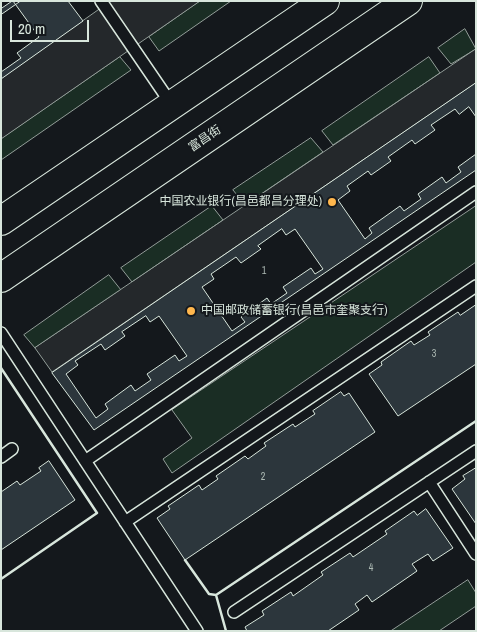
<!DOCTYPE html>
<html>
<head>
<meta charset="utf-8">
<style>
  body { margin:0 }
  #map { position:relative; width:477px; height:632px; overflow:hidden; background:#14181c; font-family:"Archivo Narrow",sans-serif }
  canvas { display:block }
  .frame { position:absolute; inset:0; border:2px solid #d8e6dc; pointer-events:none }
  .scale { position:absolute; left:10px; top:20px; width:79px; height:22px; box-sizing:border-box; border:2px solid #d8e6dc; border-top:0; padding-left:6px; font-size:15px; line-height:18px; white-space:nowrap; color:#d8e6dc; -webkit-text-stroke:4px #14181c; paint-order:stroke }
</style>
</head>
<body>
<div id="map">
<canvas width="477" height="632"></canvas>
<div class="frame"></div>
<div class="scale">20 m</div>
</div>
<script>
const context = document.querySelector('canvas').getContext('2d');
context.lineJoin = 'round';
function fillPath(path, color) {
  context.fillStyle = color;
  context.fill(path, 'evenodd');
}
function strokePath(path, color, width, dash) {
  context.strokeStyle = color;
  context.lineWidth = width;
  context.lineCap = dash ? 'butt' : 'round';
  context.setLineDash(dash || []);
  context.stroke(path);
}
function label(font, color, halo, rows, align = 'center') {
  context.font = font + ' "Archivo Narrow","Noto Sans SC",sans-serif';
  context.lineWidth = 4;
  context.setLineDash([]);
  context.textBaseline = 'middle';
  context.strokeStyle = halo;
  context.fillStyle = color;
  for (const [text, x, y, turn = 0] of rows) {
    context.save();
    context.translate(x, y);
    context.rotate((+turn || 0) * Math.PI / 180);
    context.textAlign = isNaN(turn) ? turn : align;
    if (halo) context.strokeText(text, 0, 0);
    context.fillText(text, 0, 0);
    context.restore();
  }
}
const green = new Path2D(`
  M200 1H231L159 51 149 37Z
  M465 29 476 49 451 64 438 48Z
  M120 57 131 70 1 160V139Z
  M429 57 440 73 333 145 322 131Z
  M311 138 323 152 245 205 233 190Z
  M212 206 223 220 132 282 121 268Z
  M476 206V262L172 473 163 459 192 438 172 410Z
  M109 275 121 290 35 348 24 335Z
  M468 580 476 593V606L439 631H391Z`);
fillPath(green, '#1a2d24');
strokePath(green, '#939e99', 1);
const parking = new Path2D(`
  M111 1H200L1 139V79Z
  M476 49V83L52 372 35 348Z`);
fillPath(parking, '#24282b');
strokePath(parking, '#939e99', 1);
const building = new Path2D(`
  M13 1 39 37 17 53 21 58 1 72V9Z
  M21 1H68L83 21 1 79V15Z
  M476 83V170L94 430 52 373Z
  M469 107 476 117V154L458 167 461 172 446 183 442 177 418 194 421 199 404 211 400 206 369 228 372 233 365 239 338 200 350 191 347 186 368 171 371 175 391 161 388 157 412 140 415 144 435 130 431 125 455 109 459 114Z
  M282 229 286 235 295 229 323 269 315 274 311 268 283 287 287 293 271 304 267 298 241 317 245 322 232 331 202 287 214 279 211 274 236 257 241 263 261 249 258 246Z
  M476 305V364L398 416 369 374 382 365 381 362 411 341 414 345 430 335 428 332 458 312 460 315Z
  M146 316 150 322 159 316 187 356 179 361 175 355 147 374 151 380 135 391 131 385 105 404 108 409 96 418 66 374 78 365 75 361 101 344 105 350 125 336 122 332Z
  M341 392 344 396 349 393 375 432 185 560 157 518 170 509 168 506 199 485 202 490 218 479 216 476 245 456 248 459 266 446 264 443 293 424 295 427 315 414 313 411Z
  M49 461 75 500 1 550V492L17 481 20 485 41 471 39 468Z
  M476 468V524L452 489 465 479 463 476Z
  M426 509 453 548 433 561 428 554 412 564 417 571 372 602 367 595 355 604 359 610 328 631H247L245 627 264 615 262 611 291 592 293 596 323 575 321 572 350 553 353 557 387 534 385 531 414 511 417 515Z`);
fillPath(building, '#2c363c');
strokePath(building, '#d8e6dc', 1);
const service = new Path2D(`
  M101 1 172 105
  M1 333 197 631
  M1 457 12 449
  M85 461 476 192
  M429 482 476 554
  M125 522 476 286
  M234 612 476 451`);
const primary = new Path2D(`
  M1 221 325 1
  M1 278 408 1`);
strokePath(service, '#d8e6dc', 14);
strokePath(primary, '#d8e6dc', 30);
strokePath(service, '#14181c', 11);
strokePath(primary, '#14181c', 28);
strokePath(new Path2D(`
  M1 368 97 513 1 579
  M185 560 209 594 216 595
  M226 631 216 595 476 421`), '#d8e6dc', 2.5);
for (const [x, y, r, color] of [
  [332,202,5,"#ffb74d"],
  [191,311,5,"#ffb74d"]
]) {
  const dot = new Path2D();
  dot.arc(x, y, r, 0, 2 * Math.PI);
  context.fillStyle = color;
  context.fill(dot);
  strokePath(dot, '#14181c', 2);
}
label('10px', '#adbab4', null, [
  ["1",264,271],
  ["3",434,354],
  ["2",263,477],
  ["4",371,568]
]);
label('12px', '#d8e6dc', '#14181c', [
  ["富昌街",205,139,-34]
]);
label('12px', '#d8e6dc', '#14181c', [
  ["中国农业银行(昌邑都昌分理处)",322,202],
  ["中国邮政储蓄银行(昌邑市奎聚支行)",201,311,"left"]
], 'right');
</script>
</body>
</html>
